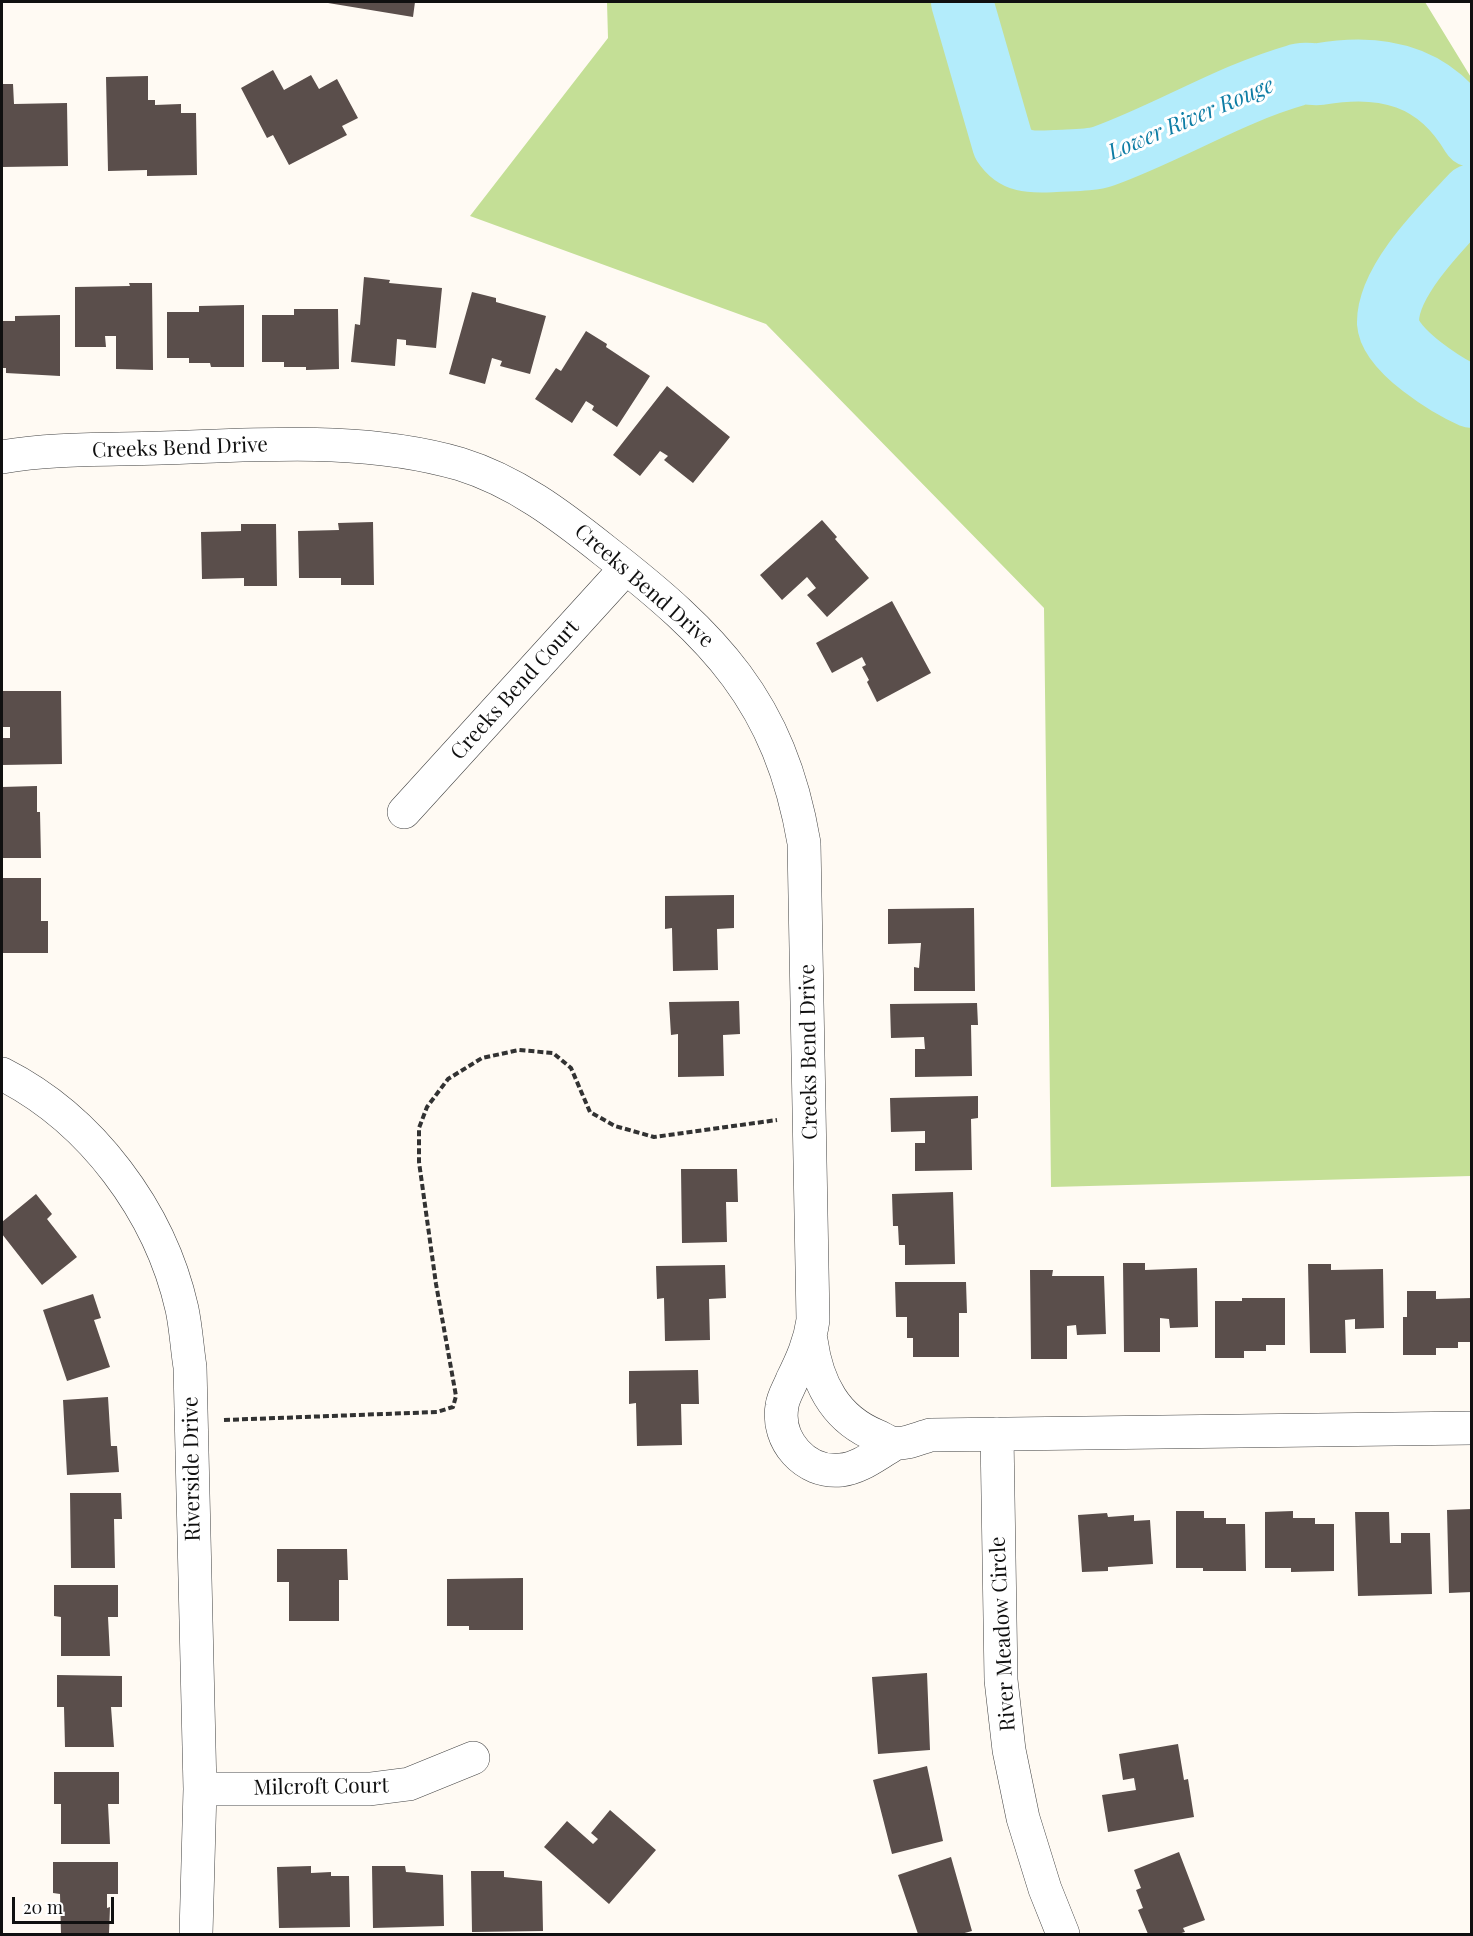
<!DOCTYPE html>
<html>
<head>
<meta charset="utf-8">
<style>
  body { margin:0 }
  #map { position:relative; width:1473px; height:1936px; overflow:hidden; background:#fffaf3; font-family:"Playfair Display",serif }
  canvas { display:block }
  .frame { position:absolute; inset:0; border:3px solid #101010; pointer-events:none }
  .scale { position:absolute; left:12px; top:1897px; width:102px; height:27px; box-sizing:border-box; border:3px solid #101010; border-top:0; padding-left:8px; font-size:18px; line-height:21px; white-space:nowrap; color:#101010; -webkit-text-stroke:4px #fff; paint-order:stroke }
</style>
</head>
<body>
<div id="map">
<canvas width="1473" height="1936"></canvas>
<div class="frame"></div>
<div class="scale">20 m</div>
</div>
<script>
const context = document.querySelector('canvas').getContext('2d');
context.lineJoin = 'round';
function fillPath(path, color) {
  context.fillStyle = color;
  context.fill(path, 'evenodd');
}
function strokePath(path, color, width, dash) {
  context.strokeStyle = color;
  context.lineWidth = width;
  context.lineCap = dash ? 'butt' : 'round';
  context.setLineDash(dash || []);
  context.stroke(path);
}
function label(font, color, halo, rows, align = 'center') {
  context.font = font + ' "Playfair Display",serif';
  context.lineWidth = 6;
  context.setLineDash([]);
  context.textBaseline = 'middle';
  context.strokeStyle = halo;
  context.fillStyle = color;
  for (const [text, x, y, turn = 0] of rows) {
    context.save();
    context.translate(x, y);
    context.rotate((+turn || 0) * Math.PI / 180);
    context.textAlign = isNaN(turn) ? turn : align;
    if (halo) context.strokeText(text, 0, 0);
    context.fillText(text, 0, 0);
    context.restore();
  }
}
fillPath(new Path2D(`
  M607 2H1425L1472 79 1471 1176 1051 1187 1044 608 766 324 470 216 608 38Z`), '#c4df96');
strokePath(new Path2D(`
  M962 2 1003 144C1016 164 1033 162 1055 161 1070 160 1090 161 1104 156 1170 132 1230 94 1297 75 1304 72 1312 75 1320 74 1384 63 1437 76 1472 136
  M1472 195C1444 225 1387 280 1388 323 1390 351 1449 387 1472 397`), '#b3ecfb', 62);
fillPath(new Path2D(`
  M322 2H415L413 17Z
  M273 70 284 90 311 75 319 89 337 79 358 118 342 126 347 135 289 165 273 135 267 138 241 88Z
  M148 76V100H155V105L181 104V113H196L197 175 147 176V170L108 171 106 77Z
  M2 84H13L14 104 67 103 68 166 2 167Z
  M364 277 390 280 389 283 442 288 436 348 406 345V340L397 339 395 366 351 362 355 324 360 325Z
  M129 283H152L153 370 116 369V336H105L106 347H75V287L130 286Z
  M472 292 496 298V302L546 316 530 374 500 366 502 361 492 358 485 384 449 374Z
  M244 305V367H211L210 363H189V358H167V312H199V306Z
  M294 309H338L339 369 306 370V367H284V362H262V315H294Z
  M60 315V376L6 373V368H2V321H15V316Z
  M586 331 607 344 606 347 650 376 617 427 592 410 594 406 586 401 572 423 535 399 556 368 561 371Z
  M667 386 730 437 693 483 664 460 668 456 660 451 640 476 613 455Z
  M822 520 837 537 835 539 869 578 827 617 807 595 816 588 807 577 782 600 760 575Z
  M373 522 374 585H341V578H299L298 531 339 530 338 523Z
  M241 524H276L277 586H244V578L202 579 201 532 241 531Z
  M892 601 931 673 877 702 867 682 869 680 862 667 866 665 862 657 832 673 816 643Z
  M2 691H61L62 764 2 765V738H10V727H2Z
  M37 786V812H40L41 858H2V787Z
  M2 878H41V921H48V953H2Z
  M734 895V928L717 929 718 970 673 971 672 928 665 929V896Z
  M974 908 975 991H914V967L919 968 921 943 888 944V909Z
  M739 1001 740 1034 723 1035 724 1076 678 1077V1034L671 1035 669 1002Z
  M977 1003 978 1025H971L972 1076 915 1077V1049H925L924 1037 891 1038 890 1004Z
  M978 1096V1118L971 1119 972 1170 915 1171V1143H925V1131L891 1132 890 1098Z
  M681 1169H737L738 1202H726L727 1242 682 1243Z
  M953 1192 955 1264 905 1265V1245H899L898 1226H893L892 1194Z
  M36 1194 52 1214 47 1219 77 1257 42 1285 2 1234V1222Z
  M1123 1263H1145V1270L1197 1268 1198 1327 1170 1328 1169 1319 1160 1318V1352H1124Z
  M1308 1264H1331V1270L1383 1269 1384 1328 1355 1329V1319L1345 1320 1346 1353H1310Z
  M725 1265 726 1298 709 1299 710 1340 665 1341 664 1298 657 1299 656 1266Z
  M1030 1270H1053L1052 1276H1104L1106 1334 1077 1335 1076 1325 1067 1326V1359H1031Z
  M895 1282H966L967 1313H959V1357H913V1338H907V1317H896Z
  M1407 1291H1436V1299L1472 1298V1342H1458V1348H1436V1355H1403V1317H1407Z
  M93 1294 101 1318 94 1320 110 1367 67 1381 43 1310Z
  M1242 1298H1285V1345H1266V1351H1244V1358H1215V1301H1242Z
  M698 1370 699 1404H681L682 1445 637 1446 636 1403 629 1404V1371Z
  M108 1397 111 1446H117L119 1472 67 1475 63 1400Z
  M70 1493H121L122 1519H114L115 1568H71Z
  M1472 1509V1592L1449 1593 1447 1510Z
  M1176 1511H1204V1518H1226V1524H1245L1246 1571H1203V1568H1176Z
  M1293 1511V1518H1315V1524H1334V1571L1291 1572V1568H1265V1512Z
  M1355 1512H1389L1390 1543H1401V1533H1430L1432 1594 1358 1596Z
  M1107 1513 1108 1517 1134 1515V1521L1150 1520 1153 1564 1108 1567V1571L1082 1572 1078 1515Z
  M277 1549H347L348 1580H339V1621H289V1582H277Z
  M523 1578V1630H469V1626H447V1579Z
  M54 1585H118V1617H108L110 1656H61V1617L54 1616Z
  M927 1673 930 1750 878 1754 872 1677Z
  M57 1675 122 1676V1707H111L114 1747H65L64 1707H57Z
  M1178 1744 1184 1780 1188 1779 1194 1817 1108 1832 1102 1795 1136 1790 1134 1778 1123 1780 1119 1754Z
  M927 1766 943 1841 892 1854 873 1780Z
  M54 1772H119V1804H108L110 1844H61V1804H54Z
  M610 1810 656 1850 609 1904 544 1847 567 1821 593 1844 598 1839 591 1833Z
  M1179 1852 1205 1920 1183 1928 1185 1932 1178 1934H1148L1138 1910 1143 1908 1136 1890 1141 1888 1134 1870Z
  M951 1857 972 1931 961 1934H918L898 1875Z
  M53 1862H118V1894H107V1908L110 1907 109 1933 61 1934 60 1894 53 1893Z
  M311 1866V1873L331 1872V1876H349L350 1927 279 1928 277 1867Z
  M372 1866H405L406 1872 443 1875 444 1926 373 1928Z
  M471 1871H504V1877L542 1881 543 1931 472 1932Z`), '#5a4e4b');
const street = new Path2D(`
  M2 457C54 448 108 450 161 448 261 445 363 436 460 464 515 481 560 515 605 551 714 636 780 701 804 843L813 1320C810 1342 802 1360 792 1380 789 1388 783 1397 782 1406 776 1440 805 1474 841 1470 861 1468 878 1453 895 1444
  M404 812 626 568
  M2 1074C91 1119 160 1211 182 1309 186 1328 187 1348 190 1367L200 1789 196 1934
  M811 1340C817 1383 835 1419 877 1436 882 1438 889 1443 894 1443 905 1445 921 1437 931 1435L1472 1428
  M997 1434 1001 1680 1009 1750 1023 1818 1045 1889 1063 1934
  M200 1789H370L409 1784 473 1758`);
strokePath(street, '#434343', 34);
strokePath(new Path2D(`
  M224 1420 437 1412 453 1407 456 1396 436 1284 419 1162V1128L427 1107 448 1079 482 1058 519 1050 553 1053 571 1068 590 1112 615 1126 654 1137 777 1120`), '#323232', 4, [6, 3]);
strokePath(street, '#fff', 33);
label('21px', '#101010', '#fff', [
  ["Creeks Bend Drive",180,448,-2],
  ["Creeks Bend Drive",644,586,41],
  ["Creeks Bend Court",515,690,-48],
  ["Creeks Bend Drive",809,1052,-91],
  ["Riverside Drive",192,1469,-91],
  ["River Meadow Circle",1003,1634,-93],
  ["Milcroft Court",321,1787,-1]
]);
label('italic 22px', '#0e7da5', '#fff', [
  ["Lower River Rouge",1191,119,-23]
]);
</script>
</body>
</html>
